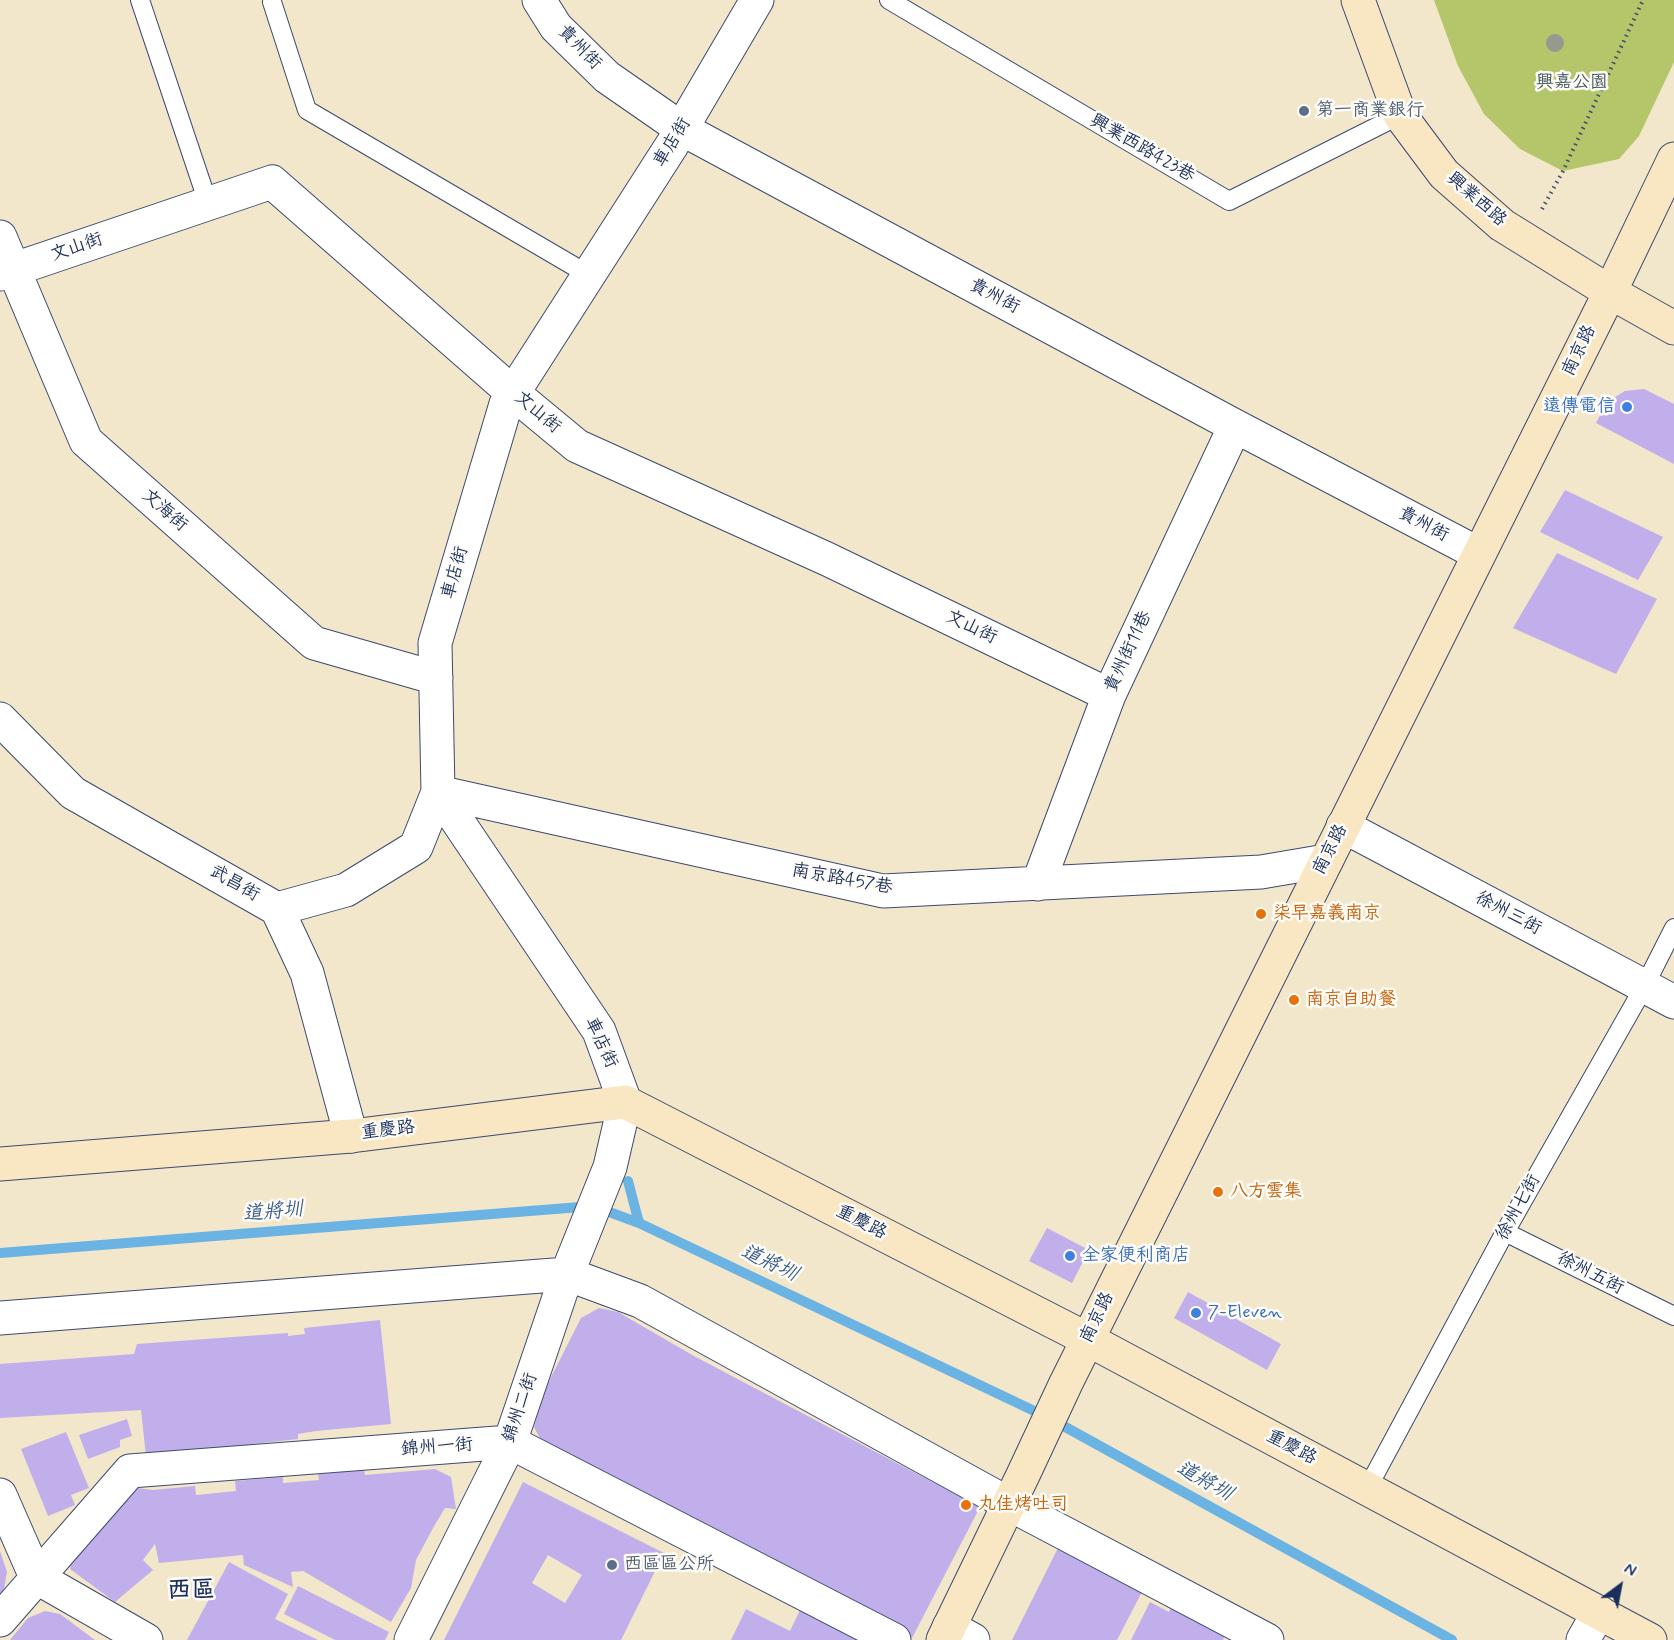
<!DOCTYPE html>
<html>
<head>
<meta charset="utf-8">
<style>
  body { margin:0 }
  #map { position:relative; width:1674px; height:1640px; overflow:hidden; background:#f2e6cb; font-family:Mynerve,sans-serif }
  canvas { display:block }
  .north { position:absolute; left:1590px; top:1556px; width:60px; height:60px; -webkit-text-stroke:4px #fdfcf7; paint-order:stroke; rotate:32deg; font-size:16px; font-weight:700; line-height:24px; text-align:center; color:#1b2f5e }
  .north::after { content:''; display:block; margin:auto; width:21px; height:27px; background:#1b2f5e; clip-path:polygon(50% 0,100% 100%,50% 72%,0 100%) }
</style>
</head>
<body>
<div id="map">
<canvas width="1674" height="1640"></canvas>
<div class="north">N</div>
</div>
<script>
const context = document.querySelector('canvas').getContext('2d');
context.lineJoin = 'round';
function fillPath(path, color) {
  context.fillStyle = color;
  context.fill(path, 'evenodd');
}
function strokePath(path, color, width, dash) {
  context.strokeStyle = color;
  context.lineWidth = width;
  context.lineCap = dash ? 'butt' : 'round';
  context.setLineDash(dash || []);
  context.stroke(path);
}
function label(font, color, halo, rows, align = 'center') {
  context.font = font + ' Mynerve,"LXGW WenKai TC",sans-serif';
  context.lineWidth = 5;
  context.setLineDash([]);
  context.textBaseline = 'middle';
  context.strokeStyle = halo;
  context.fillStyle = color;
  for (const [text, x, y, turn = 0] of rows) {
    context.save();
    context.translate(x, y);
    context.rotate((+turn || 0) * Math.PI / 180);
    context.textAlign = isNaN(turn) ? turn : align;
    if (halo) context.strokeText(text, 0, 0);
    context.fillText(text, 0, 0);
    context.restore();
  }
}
fillPath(new Path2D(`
  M1434 0H1674V62L1639 136 1619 159 1563 171 1520 149 1484 114 1458 66Z`), '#b4c669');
strokePath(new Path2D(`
  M628 1181 639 1223
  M0 1253 593 1206 639 1223 1049 1418 1452 1640`), '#6bb3e2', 10);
fillPath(new Path2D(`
  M1644 389 1674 404V464L1596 423 1607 402 1625 391Z
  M1565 490 1663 537 1638 580 1540 532Z
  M1557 553 1657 599 1616 674 1513 628Z
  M1047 1228 1089 1250 1072 1283 1029 1261Z
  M1188 1292 1281 1344 1267 1370 1174 1318Z
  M599 1308 618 1312 694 1356 980 1507 912 1638 547 1452 534 1427 543 1393 581 1318Z
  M380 1320 391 1424 316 1431 298 1434V1439L146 1456 141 1410 0 1418V1364L134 1354 137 1344 288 1333V1336L305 1334 304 1328Z
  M127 1419 132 1436 120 1440V1447L88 1459 79 1435Z
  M66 1432 89 1488 71 1495 75 1505 48 1516 21 1449Z
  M435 1469 451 1477 456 1509 445 1508 433 1528 416 1560 411 1588 391 1622 303 1571 291 1572 293 1587 244 1565 243 1555 159 1563 155 1544 143 1560 153 1570 115 1602 70 1569 73 1551 101 1519 137 1488 153 1490 195 1486 196 1495 236 1491 235 1481 283 1477V1483L319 1480 318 1474 364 1470 365 1475Z
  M523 1482 664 1553 621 1640H444ZM548 1555 582 1575 565 1603 532 1583Z
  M1059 1546 1143 1590 1117 1640H1012Z
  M0 1551 7 1572 4 1589 0 1597Z
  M229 1562 288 1594 275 1619 318 1640H187Z
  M298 1586 389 1632 385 1640H335L284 1614Z
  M1150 1602 1169 1612 1172 1605 1226 1632 1223 1640H1131Z
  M801 1608 866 1640H731L746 1609 790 1631Z
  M45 1611 60 1614 95 1640H10L28 1618Z`), '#c1afec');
const lane = new Path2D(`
  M140 0 208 203
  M889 0 1229 201 1400 115
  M272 2 307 110 589 275
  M1505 1232 1674 1316
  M1367 1489 1505 1232 1644 987 1674 928`);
const street = new Path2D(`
  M539 0 556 27 607 77 682 129 1235 426 1479 554
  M0 237 86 441 314 643 436 678
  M0 274 272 182 513 393 577 446 827 559 1109 695
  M0 719 73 793 277 909 307 973 351 1136
  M1343 826 1674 1002
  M1038 884 1109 695 1235 426
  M277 909 346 890 416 847 438 792 883 891 1261 872 1326 861
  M0 1318 567 1274 640 1301 1009 1504 1267 1640
  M0 1495 36 1577 146 1640
  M0 1620 130 1471 510 1442 894 1640
  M949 1627 973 1640
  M411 1640 510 1442 567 1274 610 1167 625 1102 599 1031 438 792 435 643 506 404 672 145 757 0
  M1583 1640 1599 1612`);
const secondary = new Path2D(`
  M1358 0 1400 115 1444 174 1502 225 1610 292 1674 328
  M0 1164 351 1136 625 1102 1087 1339 1650 1640
  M943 1640 1023 1475 1066 1383 1610 292 1674 159`);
strokePath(lane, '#3b4a6e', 20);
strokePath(street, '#3b4a6e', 35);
strokePath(secondary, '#3b4a6e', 35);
strokePath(new Path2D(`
  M1542 209 1563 171 1643 0`), '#3b4a6e', 4, [1.5, 4.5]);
strokePath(lane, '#fff', 18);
strokePath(street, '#fff', 33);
strokePath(secondary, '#f9e7c3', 33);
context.fillStyle = '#959a91';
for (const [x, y] of [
  [1555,43]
]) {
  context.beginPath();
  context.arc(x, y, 9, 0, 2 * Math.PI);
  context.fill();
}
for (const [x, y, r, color] of [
  [1304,111,6,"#5c6f8a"],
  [1627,407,6,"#3f7fe0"],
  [1261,914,6,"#e8710a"],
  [1294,1000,6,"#e8710a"],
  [1218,1192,6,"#e8710a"],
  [1070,1256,6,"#3f7fe0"],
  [1196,1313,6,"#3f7fe0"],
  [966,1505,6,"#e8710a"],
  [612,1565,6,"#5c6f8a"]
]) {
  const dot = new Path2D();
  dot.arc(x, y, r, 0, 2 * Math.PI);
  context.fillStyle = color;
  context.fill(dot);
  strokePath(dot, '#fdfcf7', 2);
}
label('18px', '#1b2f5e', '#fdfcf7', [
  ["貴州街",579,48,46],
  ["車店街",673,143,-59],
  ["興業西路423巷",1142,149,30],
  ["興業西路",1476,200,41],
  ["文山街",77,248,-19],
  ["貴州街",994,297,28],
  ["南京路",1580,351,-64],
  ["文山街",537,413,40],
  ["文海街",164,511,41],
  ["貴州街",1423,525,28],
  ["車店街",456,573,-74],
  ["文山街",971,628,26],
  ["貴州街11巷",1129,652,-65],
  ["南京路",1331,850,-63],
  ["南京路457巷",842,880,10],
  ["武昌街",234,884,30],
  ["徐州三街",1508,914,28],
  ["車店街",600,1043,65],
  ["重慶路",388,1131,-7],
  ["徐州七街",1519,1208,-61],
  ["重慶路",861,1223,27],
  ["徐州五街",1590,1274,27],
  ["南京路",1098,1318,-64],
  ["錦州二街",521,1408,-71],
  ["錦州一街",437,1448,-4],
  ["重慶路",1291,1448,28]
]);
label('18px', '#495c61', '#fdfcf7', [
  ["興嘉公園",1572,83]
]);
label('18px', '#4e5e75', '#fdfcf7', [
  ["第一商業銀行",1316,111],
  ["西區區公所",624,1565]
], 'left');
label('18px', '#366cbe', '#fdfcf7', [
  ["遠傳電信",1615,407,"right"],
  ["全家便利商店",1082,1256],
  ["7-Eleven",1208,1313]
], 'left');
label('18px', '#c56008', '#fdfcf7', [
  ["柒早嘉義南京",1273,914],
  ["南京自助餐",1306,1000],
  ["八方雲集",1230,1192],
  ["丸佳烤吐司",978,1505]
], 'left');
label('italic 20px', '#375d8c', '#fdfcf7', [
  ["道將圳",273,1213,-5],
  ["道將圳",769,1264,25],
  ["道將圳",1204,1482,29]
]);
label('bold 24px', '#1b2f5e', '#fdfcf7', [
  ["西區",191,1592]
]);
</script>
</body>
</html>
